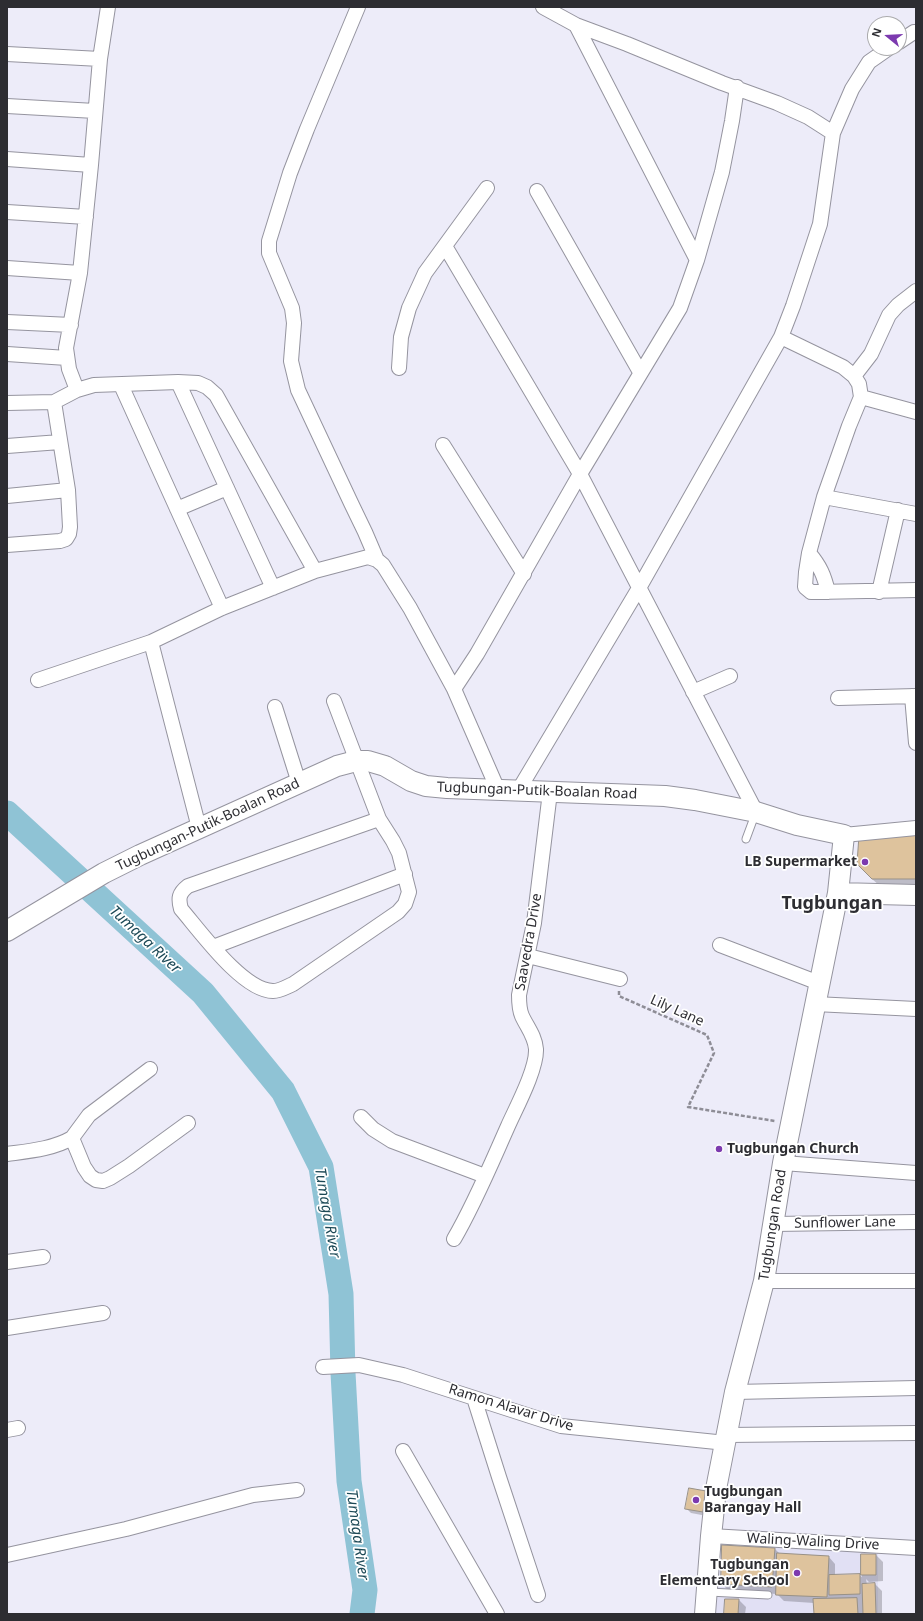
<!DOCTYPE html>
<html>
<head>
<meta charset="utf-8">
<style>
  body { margin:0 }
  #map { position:relative; width:923px; height:1621px; overflow:hidden; background:#edecf9; font-family:"Noto Sans",sans-serif }
  canvas { display:block }
  .frame { position:absolute; inset:0; border:8px solid #2d2d32; pointer-events:none }
  .north { position:absolute; left:867px; top:16px; width:40px; height:40px; box-sizing:border-box; background:#fff; border:1px solid #ababad; border-radius:50%; rotate:288deg; font-size:11px; font-weight:700; line-height:16px; text-align:center; color:#2d2d32 }
  .north::after { content:''; display:block; margin:auto; width:14px; height:18px; background:#7c3aaf; clip-path:polygon(50% 0,100% 100%,50% 72%,0 100%) }
</style>
</head>
<body>
<div id="map">
<canvas width="923" height="1621"></canvas>
<div class="frame"></div>
<div class="north">N</div>
</div>
<script>
const context = document.querySelector('canvas').getContext('2d');
context.lineJoin = 'round';
function fillPath(path, color) {
  context.fillStyle = color;
  context.fill(path, 'evenodd');
}
function strokePath(path, color, width, dash) {
  context.strokeStyle = color;
  context.lineWidth = width;
  context.lineCap = dash ? 'butt' : 'round';
  context.setLineDash(dash || []);
  context.stroke(path);
}
function label(font, color, halo, rows, align = 'center') {
  context.font = font + ' "Noto Sans",sans-serif';
  context.lineWidth = 3.5;
  context.setLineDash([]);
  context.textBaseline = 'middle';
  context.strokeStyle = halo;
  context.fillStyle = color;
  for (const [text, x, y, turn = 0] of rows) {
    context.save();
    context.translate(x, y);
    context.rotate((+turn || 0) * Math.PI / 180);
    context.textAlign = isNaN(turn) ? turn : align;
    if (halo) context.strokeText(text, 0, 0);
    context.fillText(text, 0, 0);
    context.restore();
  }
}
fillPath(new Path2D(`
  M718 1543 878 1553V1614H716Z`), '#e1e0f4');
fillPath(new Path2D(`
  M916 835V886H880L872 879Z
  M705 1492 707 1516 691 1513 686 1508Z
  M775 1549 780 1554 828 1556 835 1564V1575H859L862 1577V1555H876L883 1562V1581L869 1582 866 1579 867 1585 875 1584 882 1591V1614H815L814 1603 784 1601 777 1594 729 1591 722 1584Z
  M739 1600 746 1607 745 1614H725Z`), '#0003');
strokePath(new Path2D(`
  M7 813 203 993 283 1091 321 1167 341 1294 343 1373 349 1481 365 1590 362 1614`), '#8fc3d5', 25);
const building = new Path2D(`
  M916 834V879H872L857 864 859 835Z
  M689 1488 706 1491 703 1512 685 1509Z
  M722 1545 775 1548 772 1587 721 1584Z
  M777 1553 829 1556 827 1597 776 1595Z
  M861 1554H876V1575H861Z
  M860 1574V1594L829 1595V1575Z
  M875 1583 876 1614H863L862 1584Z
  M857 1598 858 1614H814L813 1599Z
  M725 1599H739L738 1614H724Z`);
fillPath(building, '#dec39d');
strokePath(building, '#989187', 1);
const service = new Path2D(`
  M746 839 756 812
  M709 1592 768 1595`);
const minor = new Path2D(`
  M108 7 100 59 91 165 80 273 66 348 69 369 77 390 94 385 178 382 198 383 207 387 216 395 315 571
  M358 7 307 129 290 173 269 241V253L292 308 294 323 291 361 298 390 351 503 365 532 377 560
  M543 7 576 25 627 44 722 83 777 103 808 117 833 133
  M576 25 697 260
  M899 42 914 32H916
  M7 54 100 59
  M7 106 95 111
  M7 159 91 165
  M537 191 640 372
  M7 212 86 217
  M445 246 580 474 756 812
  M7 268 80 273
  M7 322 71 325
  M781 337 843 367 854 376 859 384 861 397 849 426 824 497 809 553 806 572 805 587 811 592H816L916 590
  M7 354 67 358
  M399 368 401 337 409 308 425 273 487 188
  M854 376 871 354 889 315 898 305 916 291
  M178 382 273 588
  M121 385 222 608
  M861 397 916 412
  M7 403 54 402
  M443 445 524 574
  M7 446 60 442
  M7 496 68 490
  M824 497 916 514
  M177 509 227 488
  M7 545 60 541 66 539 69 534 70 527 68 490 54 402 77 390
  M809 553C820 566 824 575 828 592
  M879 592 898 510
  M151 642 222 608 315 571 368 557 377 560 383 565 410 608 454 689 498 790
  M38 680 151 642 199 828
  M454 689 477 654 580 474 680 308 697 260 722 172 732 121 737 87
  M693 692 730 676
  M912 696 916 743
  M838 698 916 696
  M334 701 379 819 393 841 399 853 409 892 405 904 398 912 293 984C286 987 280 991 273 991 243 991 200 931 181 909 178 898 179 893 188 886L379 819
  M275 707 299 783
  M518 791 639 588 781 337 793 306 820 224 833 133 852 89 869 62 889 48
  M844 835 916 828
  M720 945 819 983
  M213 947 405 874
  M528 956 620 979
  M815 1004 916 1009
  M361 1117 373 1129 392 1141 485 1176
  M72 1138 89 1115 150 1069
  M7 1154C29 1151 53 1149 72 1138L84 1167 90 1176 96 1180 103 1181 110 1178 129 1166 188 1123
  M783 1163 916 1173
  M773 1224 916 1222
  M454 1239C475 1203 491 1164 508 1126 516 1108 537 1069 536 1049 535 1036 527 1027 522 1016 519 1009 519 1002 519 995L534 923 550 792
  M7 1262 43 1257
  M764 1281H916
  M7 1328 103 1313
  M323 1367 359 1365 403 1375 561 1426 726 1443
  M735 1392 916 1388
  M474 1398 499 1477 538 1595
  M7 1430 18 1428
  M728 1435 916 1433
  M403 1451 497 1614
  M711 1536 916 1548
  M7 1555 126 1529 253 1495 297 1490`);
const secondary = new Path2D(`
  M838 893 916 895
  M7 931 104 873 140 855 337 766 356 761H368L385 766 411 781 426 786 447 788 665 796 695 800 756 812 797 825 844 835 838 893 783 1163 764 1281 735 1392 716 1489 711 1536 705 1614`);
strokePath(service, '#95949f', 9);
strokePath(minor, '#95949f', 16);
strokePath(secondary, '#95949f', 22);
strokePath(new Path2D(`
  M619 991V996L707 1035 714 1053 688 1107 775 1121`), '#8e8d96', 2.5, [4, 2]);
strokePath(service, '#fff', 7);
strokePath(minor, '#fff', 14);
strokePath(secondary, '#fff', 20);
for (const [x, y, r, color] of [
  [865,862,4,"#7c3aaf"],
  [719,1149,4,"#7c3aaf"],
  [696,1500,4,"#7c3aaf"],
  [797,1573,4,"#7c3aaf"]
]) {
  const dot = new Path2D();
  dot.arc(x, y, r, 0, 2 * Math.PI);
  context.fillStyle = color;
  context.fill(dot);
  strokePath(dot, '#fff', 1.5);
}
label('14px', '#2d2d32', '#fff', [
  ["Tugbungan-Putik-Boalan Road",537,791,2],
  ["Tugbungan-Putik-Boalan Road",208,825,-25],
  ["Saavedra Drive",529,942,-80],
  ["Lily Lane",677,1011,24],
  ["Sunflower Lane",845,1223,-1],
  ["Tugbungan Road",773,1225,-81],
  ["Ramon Alavar Drive",511,1408,17],
  ["Waling-Waling Drive",813,1542,3]
]);
label('bold 14px', '#2d2d32', '#fff', [
  ["LB Supermarket",857,862],
  ["Tugbungan Church",727,1149,"left"],
  ["Tugbungan",704,1492,"left"],
  ["Barangay Hall",704,1508,"left"],
  ["Tugbungan",789,1565],
  ["Elementary School",789,1581]
], 'right');
label('italic 15px', '#1c4956', '#fff', [
  ["Tumaga River",145,940,43],
  ["Tumaga River",327,1213,80],
  ["Tumaga River",357,1535,82]
]);
label('bold 18px', '#2d2d32', '#fff', [
  ["Tugbungan",832,904]
]);
</script>
</body>
</html>
